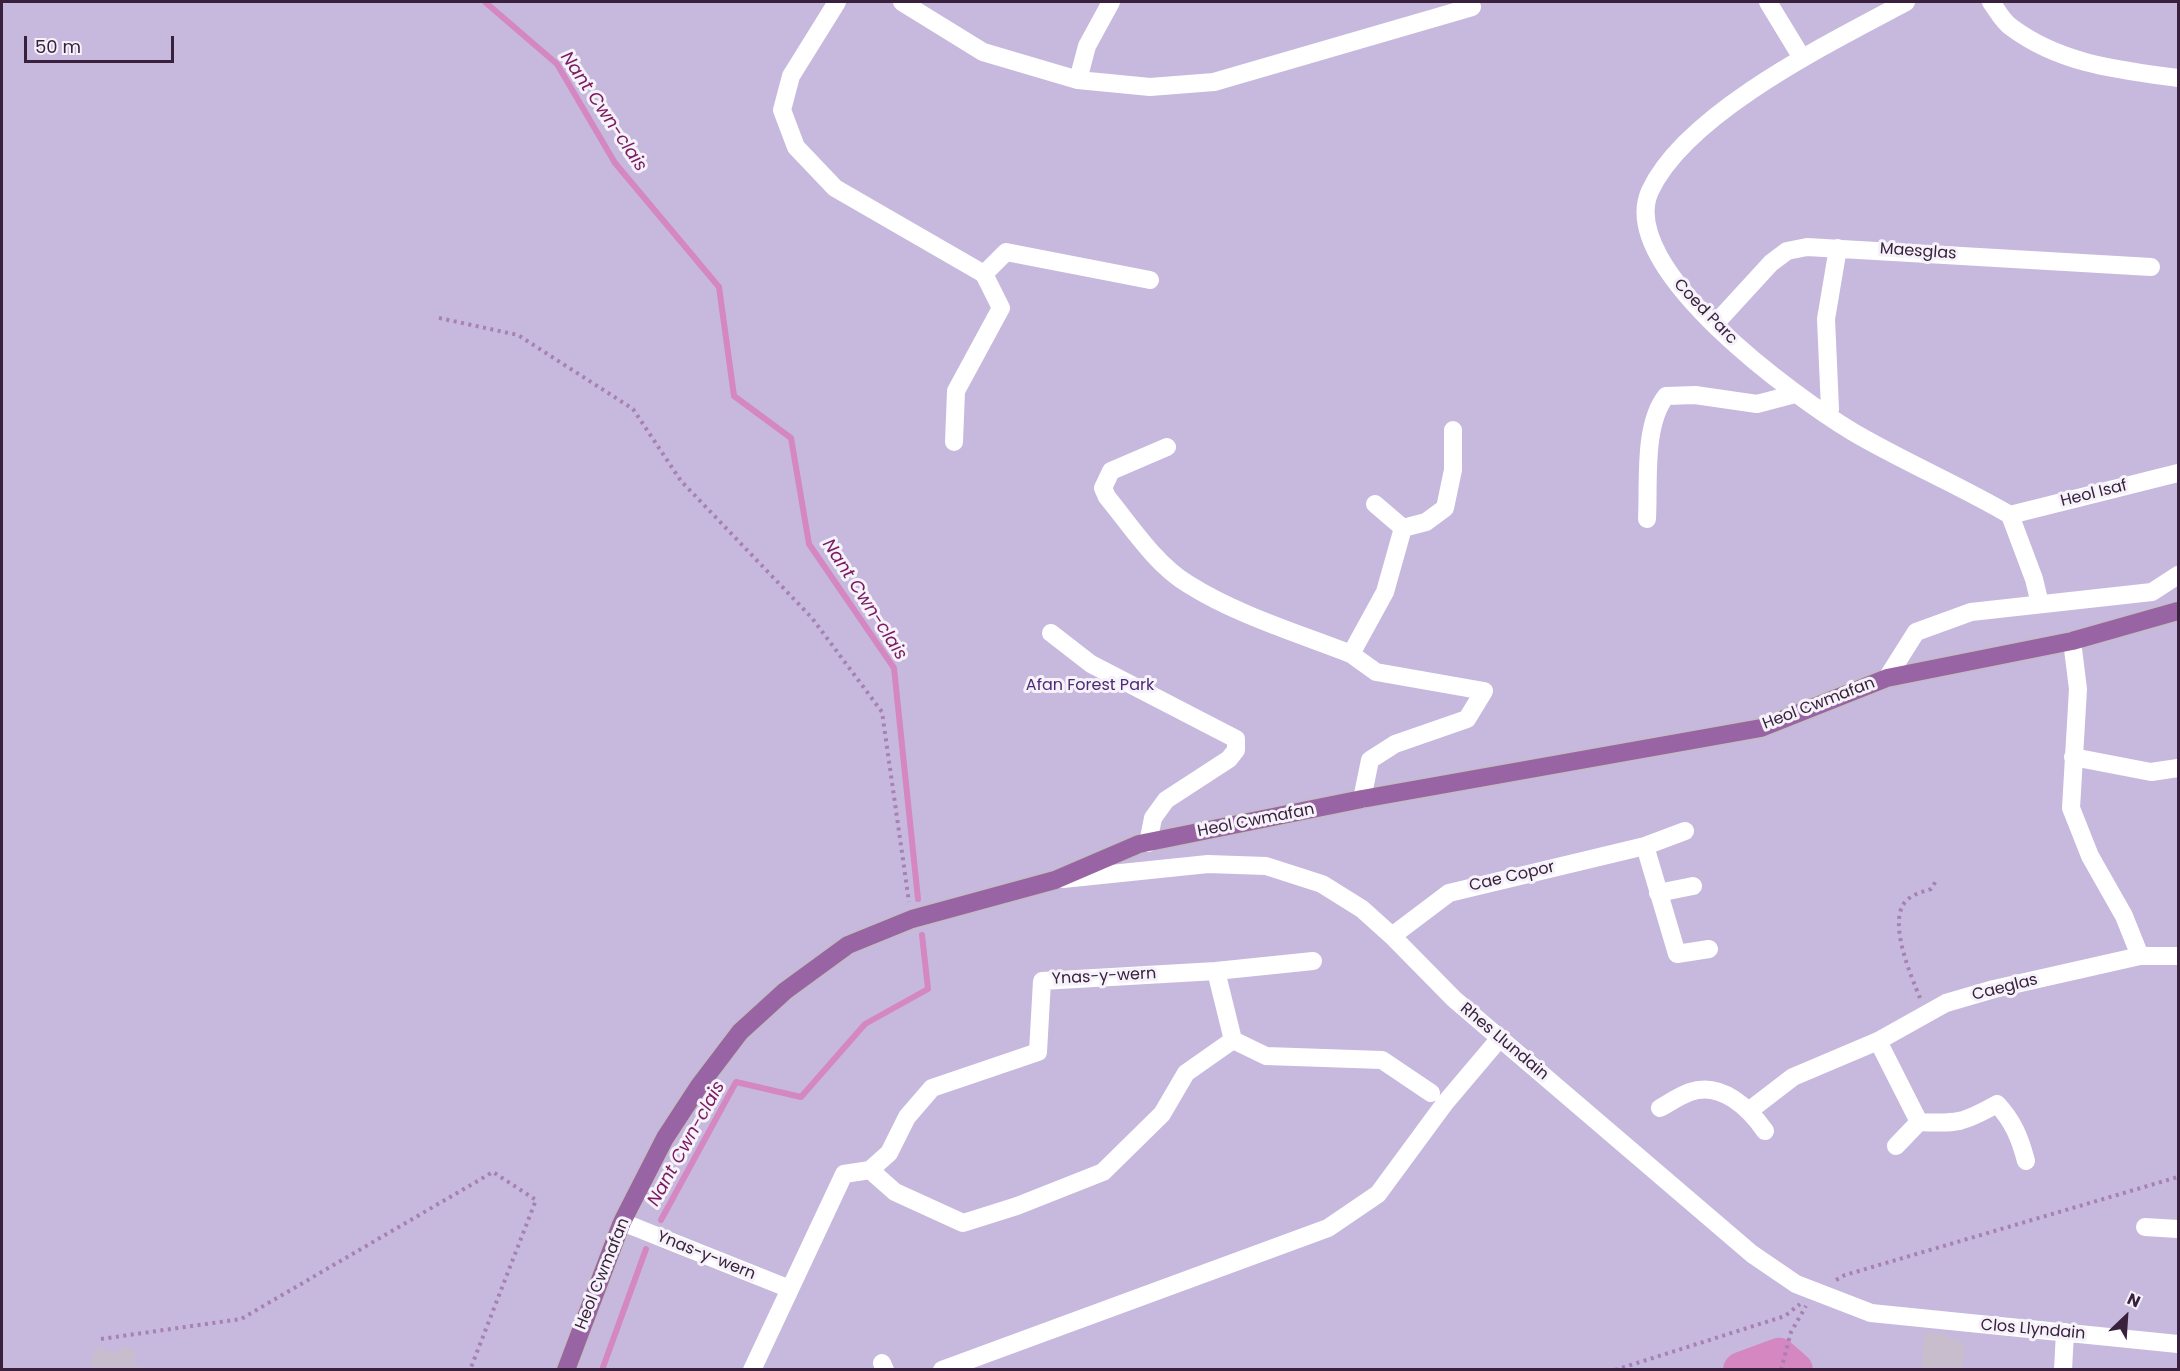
<!DOCTYPE html>
<html>
<head>
<meta charset="utf-8">
<style>
  body { margin:0 }
  #map { position:relative; width:2180px; height:1371px; overflow:hidden; background:#e8e1ec; font-family:Poppins,sans-serif }
  canvas { display:block }
  .frame { position:absolute; inset:0; border:3px solid #39213e; pointer-events:none }
  .north { position:absolute; left:2096px; top:1287px; width:60px; height:60px; -webkit-text-stroke:4px #f6f2f9; paint-order:stroke; rotate:25deg; font-size:16px; font-weight:700; line-height:24px; text-align:center; color:#39213e }
  .north::after { content:''; display:block; margin:auto; width:21px; height:27px; background:#39213e; clip-path:polygon(50% 0,100% 100%,50% 72%,0 100%) }
  .scale { position:absolute; left:24px; top:36px; width:150px; height:27px; box-sizing:border-box; border:3px solid #39213e; border-top:0; padding-left:8px; font-size:18px; line-height:21px; white-space:nowrap; color:#39213e; -webkit-text-stroke:4px #f6f2f9; paint-order:stroke }
</style>
</head>
<body>
<div id="map">
<canvas width="2180" height="1371"></canvas>
<div class="frame"></div>
<div class="north">N</div>
<div class="scale">50 m</div>
</div>
<script>
const context = document.querySelector('canvas').getContext('2d');
context.lineJoin = 'round';
function fillPath(path, color) {
  context.fillStyle = color;
  context.fill(path, 'evenodd');
}
function strokePath(path, color, width, dash) {
  context.strokeStyle = color;
  context.lineWidth = width;
  context.lineCap = dash ? 'butt' : 'round';
  context.setLineDash(dash || []);
  context.stroke(path);
}
function label(font, color, halo, rows, align = 'center') {
  context.font = font + ' Poppins,sans-serif';
  context.lineWidth = 6;
  context.setLineDash([]);
  context.textBaseline = 'middle';
  context.strokeStyle = halo;
  context.fillStyle = color;
  for (const [text, x, y, turn = 0] of rows) {
    context.save();
    context.translate(x, y);
    context.rotate((+turn || 0) * Math.PI / 180);
    context.textAlign = isNaN(turn) ? turn : align;
    if (halo) context.strokeText(text, 0, 0);
    context.fillText(text, 0, 0);
    context.restore();
  }
}
fillPath(new Path2D(`
  M2 2H2178V1369H2Z`), '#c7b9de');
strokePath(new Path2D(`
  M485 2 557 64 615 163 719 287 734 396 791 438 809 544 894 668 918 899
  M661 1220 736 1082 801 1097 865 1024 928 989 922 935
  M602 1370 646 1249`), '#d487c1', 6);
strokePath(new Path2D(`
  M1741 1370 1779 1356 1795 1370`), '#d487c1', 36);
fillPath(new Path2D(`
  M1925 1332 1947 1334V1338L1957 1339V1343H1965L1962 1370H1921Z
  M125 1346 137 1354 132 1362 148 1370H97L89 1362 99 1347 116 1354Z`), '#c8bdcd');
const major = new Path2D(`
  M566 1370 622 1222 665 1138 699 1086 740 1032 785 991 848 945 912 919 1055 880 1139 844 1362 799 1761 728 1887 678 2072 641 2178 611`);
strokePath(major, '#c4bcc5', 21);
strokePath(new Path2D(`
  M439 318 518 335 633 409 681 481 812 618 882 712 909 902
  M1920 998C1911 976 1887 921 1906 901 1913 894 1922 892 1931 889L1936 881
  M1836 1280 1845 1275 2178 1177
  M101 1339 241 1319 493 1172 536 1200 470 1370
  M1615 1370 1785 1316 1800 1304
  M1781 1370 1791 1332 1806 1306`), '#a681b1', 4, [3, 4.5]);
strokePath(new Path2D(`
  M837 2 791 76 782 110 796 147 835 188 984 274 1006 252 1150 280
  M902 2 983 52 1078 80 1150 87 1214 82 1472 7
  M1768 2 1802 58
  M1906 2C1831 42 1686 113 1650 191 1615 268 1798 399 1853 432 1904 462 1959 485 2010 515L2034 579 2040 604
  M1991 2C1997 10 2003 22 2011 27 2060 64 2119 70 2178 78
  M1078 80 1087 46 1111 2
  M1715 324 1771 263 1787 251 1807 247 2151 267
  M1828 415 1830 409 1826 319 1838 248
  M954 442 956 391 1001 308 984 274
  M1167 447 1111 471 1103 488 1107 497C1131 526 1155 564 1188 584 1237 615 1297 633 1351 654
  M1375 504 1403 528
  M2010 515 2178 473
  M1647 519C1649 482 1643 425 1666 396L1695 395 1757 404 1795 394
  M1051 633 1091 664 1236 739V750L1229 759 1166 800 1153 818 1148 843
  M2072 641 2078 689 2071 808 2090 856 2124 916 2140 956
  M1887 678 1916 632 1971 612 2152 592 2178 575
  M2073 757 2151 772 2178 768
  M1362 799 1370 760 1395 744 1467 719 1484 691 1376 672 1351 654 1385 592 1403 528 1426 522 1445 508 1453 470V430
  M1645 846 1677 954 1709 949
  M1063 879 1208 864 1266 866 1322 884 1362 909 1392 936 1454 999 1752 1254 1796 1284 1871 1313 2178 1344
  M1658 893 1693 886
  M1392 936 1449 893 1645 846 1685 831
  M1216 971 1313 961
  M1878 1041 1919 1122
  M1660 1108C1669 1103 1679 1096 1690 1092 1721 1081 1749 1108 1765 1131
  M1750 1110 1793 1077 1878 1041 1946 1003 1994 989 2140 956H2178
  M1896 1146 1919 1122C1957 1124 1963 1123 1997 1104 2013 1121 2020 1138 2026 1161
  M870 1170 895 1192 963 1223 1017 1206 1103 1172 1162 1114 1186 1073 1233 1040
  M622 1222 790 1289
  M2145 1227 2178 1229
  M882 1363 885 1370
  M752 1370 844 1174 870 1170 889 1153 907 1117 932 1088 1038 1052 1042 981 1216 971 1233 1040 1266 1056 1382 1060 1431 1093
  M942 1370 1328 1228 1378 1194 1445 1103 1500 1038
  M2063 1370 2065 1332`), '#fff', 18);
strokePath(major, '#9964a4', 18);
label('16px', '#39213e', '#f6f2f9', [
  ["Maesglas",1918,252,4],
  ["Coed Parc",1705,312,46],
  ["Heol Isaf",2094,494,-14],
  ["Heol Cwmafan",1819,704,-21],
  ["Heol Cwmafan",1256,821,-11],
  ["Cae Copor",1512,877,-13],
  ["Ynas-y-wern",1104,977,-3],
  ["Caeglas",2005,988,-14],
  ["Rhes Llundain",1504,1042,40],
  ["Ynas-y-wern",706,1256,22],
  ["Heol Cwmafan",603,1274,-68],
  ["Clos Llyndain",2033,1330,5]
]);
label('16px', '#4e2976', '#f6f2f9', [
  ["Afan Forest Park",1090,686]
]);
label('italic 18px', '#7c1962', '#f6f2f9', [
  ["Nant Cwn-clais",603,112,56],
  ["Nant Cwn-clais",864,600,57],
  ["Nant Cwn-clais",687,1144,-61]
]);
</script>
</body>
</html>
